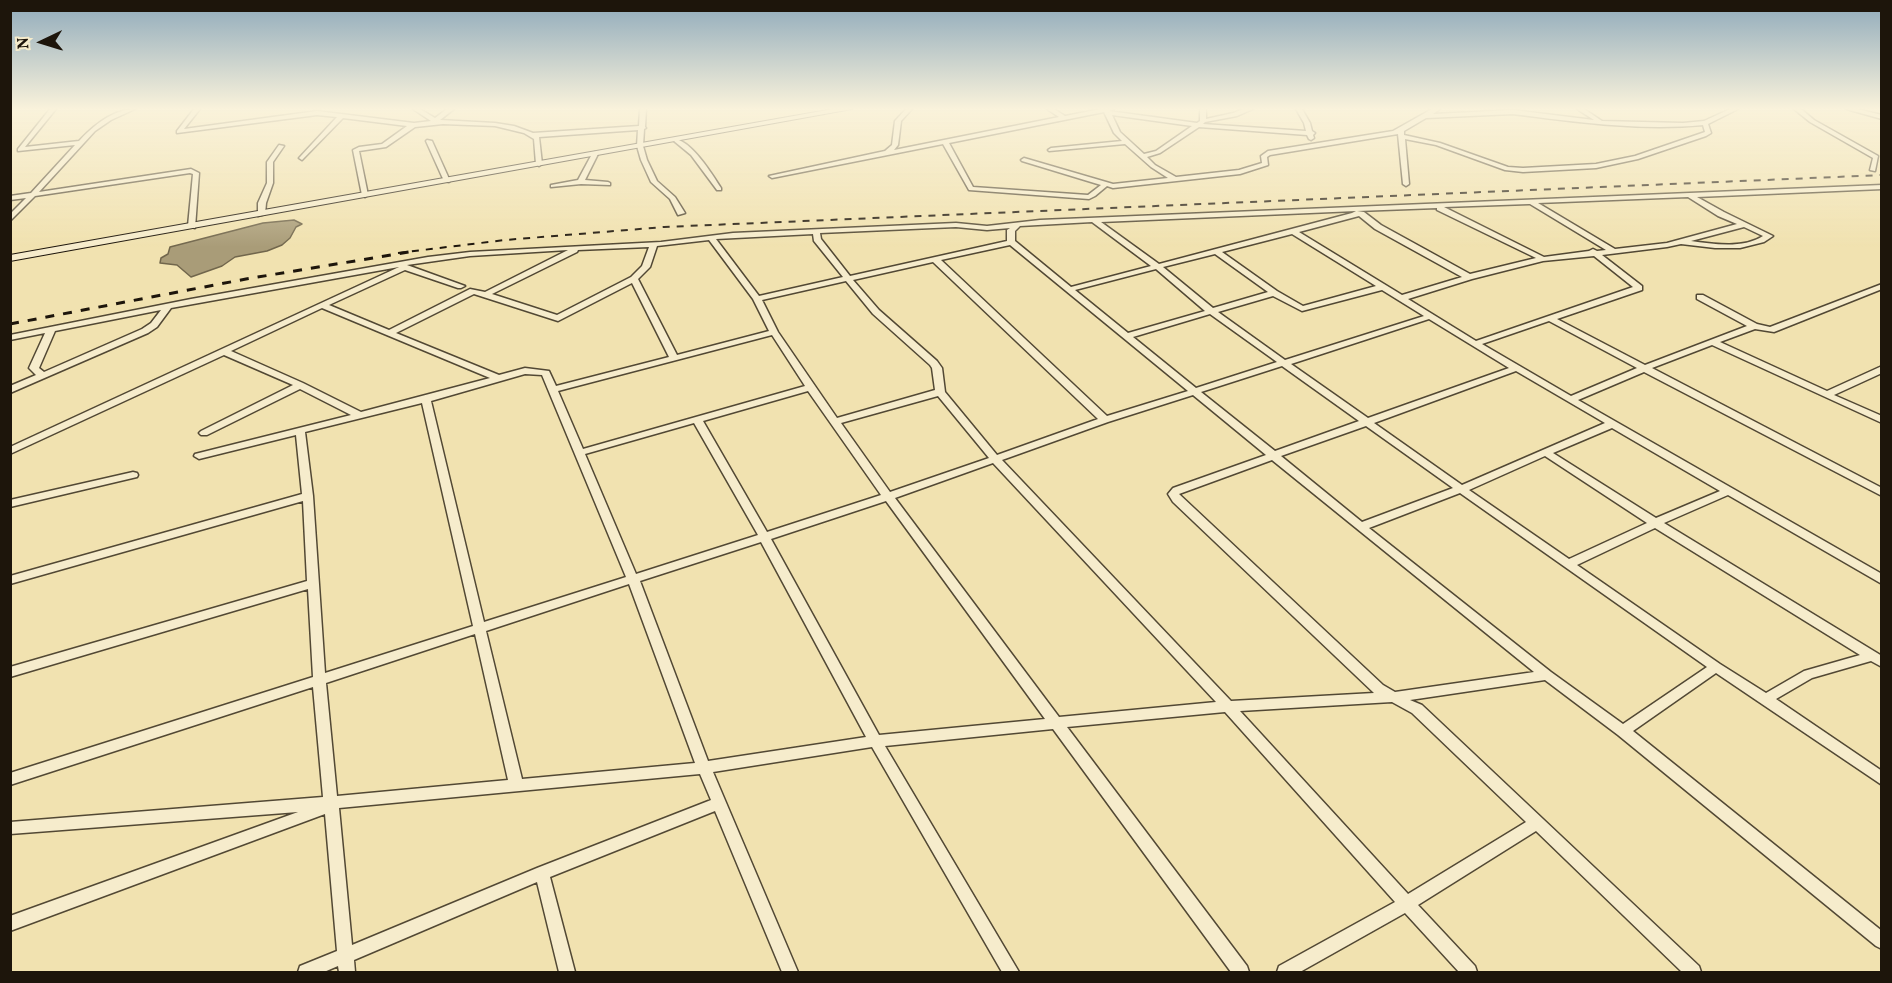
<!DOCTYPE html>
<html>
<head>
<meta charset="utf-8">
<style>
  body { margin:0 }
  #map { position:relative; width:1892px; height:983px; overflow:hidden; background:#f1e2b0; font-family:Vollkorn,serif }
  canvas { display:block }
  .frame { position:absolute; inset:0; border:12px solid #1d150b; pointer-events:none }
  .north { position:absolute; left:12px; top:12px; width:60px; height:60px; -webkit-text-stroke:4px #f6eccc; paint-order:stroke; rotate:266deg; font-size:16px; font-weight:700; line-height:24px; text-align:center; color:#1d150b }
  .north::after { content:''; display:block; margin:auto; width:21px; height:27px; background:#1d150b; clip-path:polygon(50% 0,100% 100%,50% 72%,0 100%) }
</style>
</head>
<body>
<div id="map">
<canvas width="1892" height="983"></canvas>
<div class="frame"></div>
<div class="north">N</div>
</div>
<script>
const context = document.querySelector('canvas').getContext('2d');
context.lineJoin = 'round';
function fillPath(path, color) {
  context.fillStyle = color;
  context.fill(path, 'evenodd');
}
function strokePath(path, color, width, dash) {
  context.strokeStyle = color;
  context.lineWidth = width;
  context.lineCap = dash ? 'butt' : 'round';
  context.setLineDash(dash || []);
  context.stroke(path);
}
const water = new Path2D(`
  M294 220 302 224 296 227 290 238 282 245 267 251 235 257 222 266 191 277 177 265 160 263 161 258 168 254 170 247 263 223Z`);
fillPath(water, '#a99c78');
strokePath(water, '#71664c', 1.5);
const street = new Path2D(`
  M50 109H56L25 147 79 141C93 126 113 109 135 109L111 120 95 131 39 192 191 169 199 173 195 228 188 226 193 174 190 173 35 196 10 221V214L26 198 10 200V196L31 193 75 145 18 151V149Z
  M194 109H200L184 129 317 111 414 123 431 121 413 109H420L435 118 447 109H454L440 120 495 123 514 126 533 133 639 126 640 109H646L645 127 646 128 644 129 643 146 647 160 657 181 675 197 685 213 678 215 670 199 651 182 641 160 637 146 638 130 539 137 542 164 539 166 536 164 534 139 524 133 495 126 443 124 415 127 386 147 359 151 368 195 365 197 362 195 353 150 359 147 382 144 407 126 343 118 302 160 299 158 300 157 337 117 317 115 177 133V131Z
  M906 109H912L901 121 898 145 894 150 1059 117 1047 109H1054L1065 116 1101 109H1114L1109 111 1197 123 1200 121V109H1206V119L1233 113 1244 109H1253L1237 116 1205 122 1203 124 1306 131 1304 123 1296 109H1302L1310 123 1312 131 1315 133 1313 135 1314 138 1311 140 1309 139 1307 135 1199 127 1160 153 1147 157 1155 165 1176 177 1239 170 1262 163 1261 156 1268 151 1393 131 1432 109H1440L1433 114 1513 110 1594 120 1577 109H1584L1602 121 1683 123 1704 121 1730 109H1738L1708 124 1711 133 1706 136 1638 159 1596 168 1523 172 1505 170 1436 145 1405 139 1409 184 1406 186 1403 184 1398 134 1270 155 1267 157 1268 165 1240 174 1113 188 1107 186 1095 196 1089 199 969 190 943 144 772 178 769 176 885 151 892 145 895 121ZM1104 112 1114 133 1122 141 1051 148 1048 150 1049 151 1125 144 1151 167 1168 178 1113 184 1024 158 1021 160 1022 161 1101 185 1088 195 973 187 949 143ZM1513 114C1575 122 1640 131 1703 125L1705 132 1635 156 1596 164 1523 168 1508 167 1440 143 1404 135V131L1426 118ZM1112 115 1192 126 1156 151 1144 154 1120 132Z
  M1794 109H1801L1814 120 1878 156 1875 171 1870 170 1873 158 1810 122Z
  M1846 109H1857L1882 115V119Z
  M674 139C691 140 712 174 721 188V190H717L691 155 674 141Z
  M427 140 432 141 450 181 449 182 444 181 426 141Z
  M279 145 284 146 273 162V183L266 203 265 214 258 216V203L267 183V162Z
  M595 152 598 154 585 180 608 182 610 183V185L581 184 551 187V185L578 180 592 154Z
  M1882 185V189L1697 197 1724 212 1773 236 1764 242 1740 248H1715L1681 244 1667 247 1602 255 1642 286V290L1557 319 1645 365 1747 326 1697 299V295H1703L1757 324 1770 327 1882 284V289L1774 332 1755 329 1720 342 1827 391 1882 366V373L1834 395 1882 416V423L1712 345 1652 368 1882 488V496L1644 372 1578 400 1882 574V584L1728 495 1664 523 1882 656V667L1871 661 1812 678 1776 699 1882 771V785L1716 673 1633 731 1882 931V949L1876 946 1618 735 1545 680 1410 700 1422 705 1699 966 1701 972H1682L1536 831 1418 905 1475 966 1477 972H1459L1405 913 1300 972H1277L1279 966 1395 902 1225 712 1067 727 1247 966 1249 972H1231L1053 729 885 746 1019 972H1002L872 747 713 772 798 972H782L715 811 550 877 575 972H559L537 882 354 960 355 972H339L338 966 324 972H298L300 966 337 951 325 814 10 931V916L298 812 10 834V822L323 797 313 687 10 785V773L313 677 308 589 10 677V667L307 581 303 501 10 584V576L302 494 296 435 199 459 194 456 195 454 351 415 300 389 207 435H201L199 433 201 431 293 385 224 355 10 454V447L399 267 171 308 157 327 148 333 10 393V386L36 375 29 368 45 333 10 340V335L191 299 428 257 470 252 661 242 733 233 956 223 987 226 1040 220ZM1688 197 1718 216 1737 224 1667 243 1615 249 1538 203ZM1529 204H1530L1606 250 1597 251 1593 249 1589 251 1544 257 1444 207ZM1437 208V210L1536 258 1470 274 1381 225 1364 212 1357 211ZM1356 211 1352 213 1159 264 1101 222ZM1359 216 1375 229 1462 277 1402 295 1299 232ZM1092 222 1151 266 1071 287 1015 241V231L1020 226ZM956 227 987 230 1010 228 1007 230V241L850 276 821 239 820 233ZM1744 227 1763 236C1743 249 1713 244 1691 241ZM813 234 814 241 843 277 759 296 716 239ZM1292 234 1376 286 1303 306 1277 291 1222 252ZM709 240 753 299 769 331 677 355 638 279 650 267 657 246ZM1010 245 1188 391 1107 416 941 260ZM649 247 642 266 631 277 557 315 492 294 577 252 578 250ZM568 250 485 292 470 289 389 330 329 305 405 270 458 288H461L465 286 407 265 470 256ZM1215 254 1268 292 1213 308 1163 267ZM1594 256 1633 287 1476 341 1408 299 1472 279 1543 261ZM933 262 1098 419 997 455 945 392 942 368 937 361 879 310 853 280ZM1156 269 1205 311 1128 333 1075 290ZM846 281 873 314 930 365 932 368 935 390 837 418 778 332 762 300ZM632 283 669 357 556 386 549 371 525 368 499 375 396 333 474 294 558 321ZM1382 290 1424 316 1285 360 1218 312 1273 296 1302 311ZM322 308 490 378 361 412 303 383 231 351ZM161 310 151 323 142 329 44 372 39 368 55 331ZM1210 314 1277 362 1196 388 1133 337ZM1429 319 1509 368 1368 418 1291 364ZM1549 321 1637 368 1571 396 1482 344ZM772 335 805 386 583 449 558 391ZM1282 366 1359 421 1275 451 1201 392ZM1516 371 1605 423 1462 485 1374 423ZM525 374 542 375 626 577 484 622 431 401ZM808 391 881 495 767 532 703 421ZM1193 395 1266 455 1173 488 1168 494 1173 502 1374 693 1231 701 1002 460 1108 422ZM938 396 989 458 890 492 841 423ZM422 403 473 626 325 673 313 496 305 432ZM694 423 758 535 636 574 585 454ZM1366 426 1453 488 1362 522 1281 456ZM1612 428 1720 491 1656 518 1553 453ZM1545 456 1647 523 1569 559 1469 490ZM1272 460 1534 672 1395 692 1383 685 1179 494ZM993 463 1216 702 1059 717 895 498ZM1460 493 1707 667 1623 724 1551 672 1369 528ZM886 501 1045 719 879 735 771 539ZM1655 528 1860 655 1804 671 1766 693 1720 664 1577 565ZM761 542 866 737 708 761 640 581ZM629 584 695 763 522 779 486 631ZM475 634 508 780 337 796 326 683ZM1392 702 1412 713 1526 822 1408 894 1240 711ZM700 774 711 800 537 868 352 945 339 808Z
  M133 472 137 473 138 475 137 477 10 507V500Z`);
const secondary = new Path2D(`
  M833 109H852L10 261V255Z`);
strokePath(street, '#524834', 3);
strokePath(secondary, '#1d150b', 2);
fillPath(street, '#f6eccc');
fillPath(secondary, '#f6eccc');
strokePath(new Path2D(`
  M398 253 505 240 664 227 1882 175`), '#1d150b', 2, [7, 7]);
strokePath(new Path2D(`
  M10 324 246 279 409 252`), '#1d150b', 3, [9, 9]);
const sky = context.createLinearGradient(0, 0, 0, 247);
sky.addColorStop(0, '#8faabb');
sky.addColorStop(0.44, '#f9f2db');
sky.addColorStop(1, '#f9f2db00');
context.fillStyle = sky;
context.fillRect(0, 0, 1892, 247);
</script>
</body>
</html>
